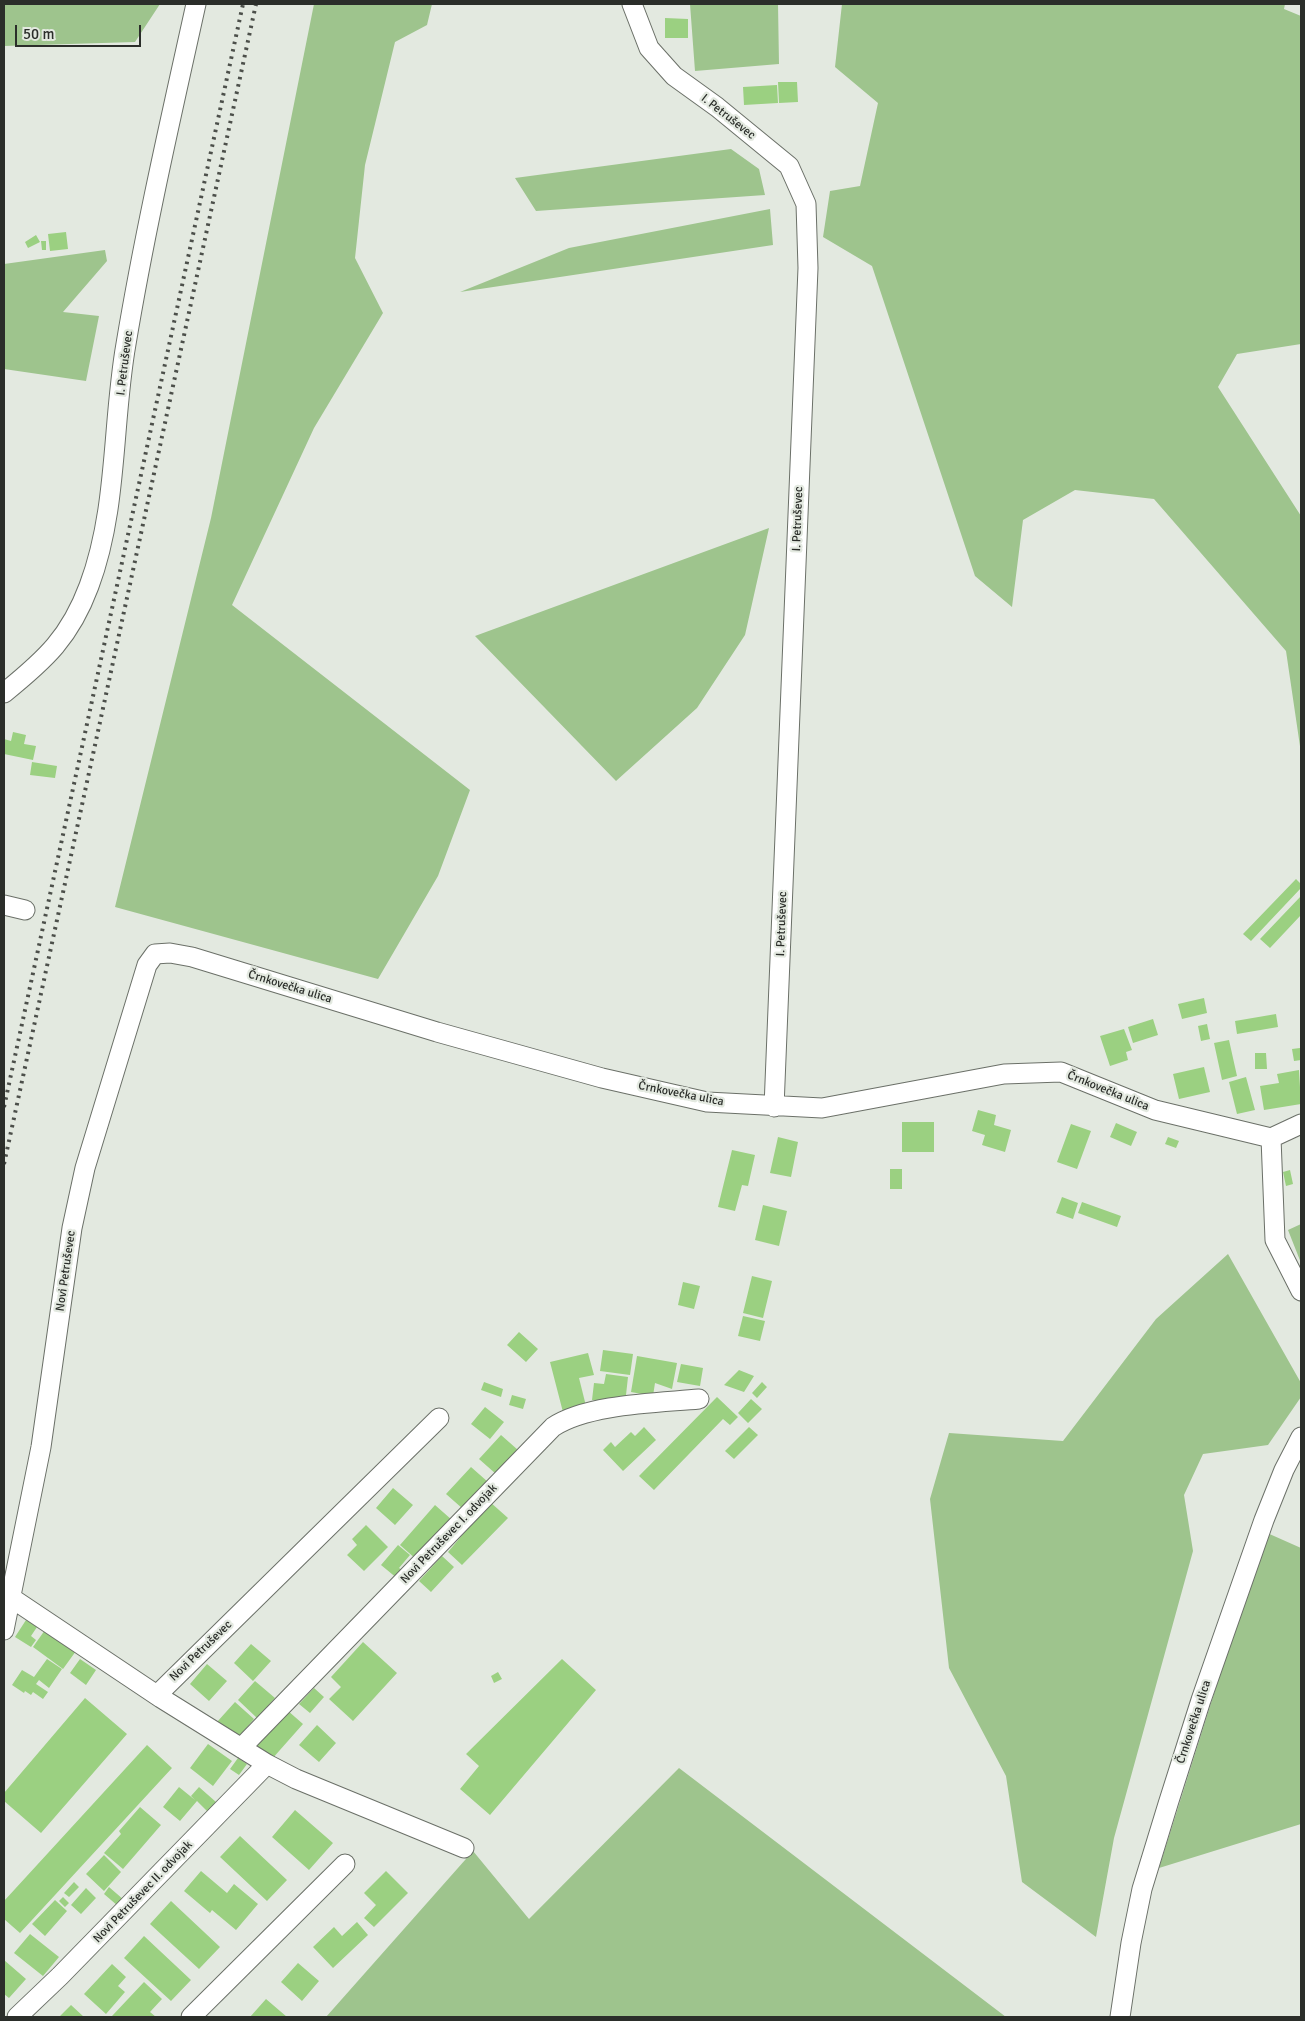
<!DOCTYPE html>
<html>
<head>
<meta charset="utf-8">
<style>
  body { margin:0 }
  #map { position:relative; width:1305px; height:2021px; overflow:hidden; background:#e3e9e0; font-family:Signika,sans-serif }
  canvas { display:block }
  .frame { position:absolute; inset:0; border:5px solid #2b2e2a; pointer-events:none }
  .scale { position:absolute; left:15px; top:25px; width:126px; height:22px; box-sizing:border-box; border:2px solid #2b2e2a; border-top:0; padding-left:6px; font-size:15px; line-height:18px; white-space:nowrap; color:#2b2e2a; -webkit-text-stroke:4px #e3e9e0; paint-order:stroke }
</style>
</head>
<body>
<div id="map">
<canvas width="1305" height="2021"></canvas>
<div class="frame"></div>
<div class="scale">50 m</div>
</div>
<script>
const context = document.querySelector('canvas').getContext('2d');
context.lineJoin = 'round';
function fillPath(path, color) {
  context.fillStyle = color;
  context.fill(path, 'evenodd');
}
function strokePath(path, color, width, dash) {
  context.strokeStyle = color;
  context.lineWidth = width;
  context.lineCap = dash ? 'butt' : 'round';
  context.setLineDash(dash || []);
  context.stroke(path);
}
function label(font, color, halo, rows, align = 'center') {
  context.font = font + ' Signika,sans-serif';
  context.lineWidth = 4.5;
  context.setLineDash([]);
  context.textBaseline = 'middle';
  context.strokeStyle = halo;
  context.fillStyle = color;
  for (const [text, x, y, turn = 0] of rows) {
    context.save();
    context.translate(x, y);
    context.rotate((+turn || 0) * Math.PI / 180);
    context.textAlign = isNaN(turn) ? turn : align;
    if (halo) context.strokeText(text, 0, 0);
    context.fillText(text, 0, 0);
    context.restore();
  }
}
fillPath(new Path2D(`
  M4 4H160L135 42 4 46Z
  M314 4H432L427 25 395 42 365 165 355 258 383 313 314 428 232 605 470 790 438 876 378 979 115 907 211 518Z
  M690 4H778L779 64 695 71Z
  M842 4H1285L1284 9 1301 16V344L1237 354 1218 387 1301 516V753L1286 651 1154 499 1075 490 1023 520 1012 607 975 576 872 266 823 237 830 191 860 186 878 103 835 67Z
  M731 149 759 169 765 195 536 211 515 178Z
  M770 209 773 245 460 292 569 248Z
  M105 250 107 261 63 312 99 316 86 381 4 369V264Z
  M769 528 745 635 697 708 616 781 475 636Z
  M1301 1224V1263L1288 1230Z
  M1228 1254 1301 1383V1397L1268 1445 1203 1454 1184 1495 1193 1551 1114 1838 1096 1937 1022 1882 1006 1776 949 1668 930 1499 949 1433 1063 1441 1156 1319Z
  M1265 1532 1301 1548V1824L1159 1868Z
  M679 1768 1006 2017H326L473 1851 529 1919Z`), '#9ec48d');
fillPath(new Path2D(`
  M665 18 688 19V38H665Z
  M778 82H797L798 102 779 103Z
  M777 85 778 103 744 105 743 87Z
  M66 232 68 249 50 251 48 234Z
  M36 235 40 242 28 248 25 242Z
  M41 241H46V250H42Z
  M13 732 26 735 24 744 36 746 33 760 4 754V739L11 741Z
  M32 762 57 766 55 778 30 775Z
  M1296 879 1301 884V888L1251 941 1243 934Z
  M1301 896V915L1270 948 1260 939Z
  M1204 998 1207 1013 1182 1019 1178 1004Z
  M1276 1014 1278 1027 1237 1034 1235 1021Z
  M1153 1019 1158 1035 1133 1043 1128 1027Z
  M1207 1024 1210 1039 1201 1041 1198 1026Z
  M1124 1029 1132 1050 1126 1052 1128 1060 1110 1066 1100 1036Z
  M1229 1040 1237 1076 1222 1080 1214 1043Z
  M1300 1048 1301 1060 1294 1061 1292 1049Z
  M1255 1053H1266L1267 1069H1255Z
  M1204 1067 1210 1092 1179 1099 1173 1074Z
  M1299 1070 1301 1104 1264 1110 1260 1086 1279 1083 1277 1074Z
  M1246 1077 1255 1110 1237 1114 1229 1082Z
  M978 1110 996 1115 994 1125 1011 1130 1005 1152 982 1145 985 1135 972 1131Z
  M902 1122H934V1152H902Z
  M1116 1123 1137 1132 1131 1146 1110 1137Z
  M1071 1124 1091 1131 1077 1169 1057 1162Z
  M778 1137 798 1142 791 1177 770 1173Z
  M1168 1137 1179 1141 1176 1148 1165 1144Z
  M732 1150 755 1155 748 1186 742 1185 735 1211 718 1207Z
  M890 1169H902V1189H890Z
  M1290 1170 1293 1184 1286 1186 1283 1172Z
  M1062 1197 1078 1203 1073 1219 1056 1213Z
  M1082 1202 1121 1216 1117 1227 1078 1213Z
  M763 1205 787 1211 779 1246 755 1240Z
  M752 1276 772 1281 763 1318 743 1313Z
  M683 1282 700 1286 694 1309 678 1305Z
  M743 1316 765 1321 760 1341 738 1336Z
  M519 1332 538 1349 526 1362 507 1345Z
  M603 1350 633 1354 630 1375 600 1371Z
  M588 1353 594 1375 579 1378 587 1410 564 1416 550 1362Z
  M637 1356 677 1363 672 1389 655 1383 653 1396 631 1392Z
  M681 1364 703 1368 700 1386 677 1382Z
  M739 1370 754 1376 744 1392 724 1385Z
  M606 1374 628 1377 625 1404 592 1400 594 1383 604 1384Z
  M484 1382 503 1389 501 1397 481 1390Z
  M762 1382 767 1387 757 1398 752 1393Z
  M512 1395 526 1399 523 1409 509 1405Z
  M717 1397 738 1417 730 1425 723 1419 654 1490 639 1476Z
  M751 1399 762 1409 748 1423 738 1413Z
  M485 1407 504 1422 490 1439 471 1424Z
  M644 1427 656 1440 623 1471 603 1450 611 1442 615 1447 631 1432 635 1436Z
  M749 1427 758 1435 734 1459 725 1451Z
  M501 1435 518 1450 496 1474 479 1459Z
  M471 1467 488 1482 463 1509 446 1494Z
  M393 1488 413 1505 395 1525 376 1508Z
  M490 1502 508 1518 462 1565 448 1552Z
  M435 1505 452 1520 417 1560 400 1545Z
  M366 1525 388 1547 364 1571 347 1555 357 1545 352 1539Z
  M398 1545 410 1555 399 1568 405 1572 398 1579 381 1565Z
  M442 1556 454 1567 431 1592 419 1581Z
  M26 1620 37 1627 31 1636 36 1640 31 1647 15 1637Z
  M45 1630 76 1651 63 1669 33 1647Z
  M363 1642 397 1673 353 1721 329 1699 341 1687 331 1677Z
  M251 1644 271 1661 253 1681 234 1663Z
  M47 1659 62 1669 49 1688 39 1680 36 1684 48 1692 43 1699 33 1692 31 1695 25 1691 24 1693 12 1685 22 1670 34 1677Z
  M80 1659 96 1670 86 1685 70 1673Z
  M562 1659 596 1690 490 1815 460 1789 479 1766 466 1754Z
  M207 1664 227 1681 209 1701 190 1684Z
  M498 1672 502 1679 494 1683 491 1676Z
  M255 1681 275 1698 257 1718 238 1700Z
  M314 1688 324 1697 310 1713 299 1704Z
  M85 1698 127 1734 41 1833 4 1801V1793Z
  M235 1702 254 1719 237 1739 217 1722Z
  M287 1710 303 1724 272 1759 255 1745Z
  M317 1725 336 1743 319 1762 299 1745Z
  M208 1744 232 1761 213 1786 190 1768Z
  M147 1745 172 1768 20 1933 4 1919V1901Z
  M238 1758 247 1764 239 1775 230 1769Z
  M179 1787 195 1800 191 1796 199 1787 216 1802 208 1812 197 1801 180 1821 163 1807Z
  M140 1807 161 1825 123 1869 104 1853 121 1834 119 1831Z
  M295 1810 333 1843 309 1870 272 1837Z
  M240 1836 287 1880 267 1901 220 1857Z
  M104 1855 121 1872 104 1891 86 1874Z
  M201 1871 227 1893 234 1884 258 1904 236 1930 212 1910 210 1913 184 1891Z
  M386 1871 408 1893 374 1927 364 1918 376 1905 364 1893Z
  M74 1882 79 1887 69 1897 64 1893Z
  M109 1887 124 1900 118 1906 104 1894Z
  M86 1888 96 1898 81 1914 71 1905Z
  M63 1897 69 1903 65 1907 59 1901Z
  M55 1900 67 1911 45 1936 32 1924Z
  M171 1901 220 1947 199 1969 150 1924Z
  M357 1922 368 1935 333 1968 313 1947 334 1927 342 1936Z
  M30 1934 59 1957 43 1976 14 1953Z
  M144 1936 191 1980 171 2001 124 1958Z
  M4 1960 26 1979 9 1998 4 1994Z
  M298 1963 319 1981 302 2001 281 1982Z
  M112 1964 126 1977 118 1986 125 1992 106 2014 84 1994Z
  M144 1982 162 1999 150 2012 156 2017H114L112 2016Z
  M266 1999 287 2017H250Z
  M71 2005 84 2017H59Z`), '#9bd081');
const minor = new Path2D(`
  M632 4 649 48 674 76 717 107 789 166 806 204 808 268 774 1107
  M4 693C46 659 70 637 89 586 118 509 112 423 126 344 145 230 171 117 196 4
  M4 905 25 910
  M1271 1138 1275 1240 1301 1291
  M10 1597 161 1698 267 1764 296 1779 464 1848
  M4 1630 41 1447 72 1228 85 1168 147 965 155 954 170 953 192 957 437 1032 602 1078 707 1102 822 1108 1004 1074 1061 1072 1155 1110 1271 1138 1301 1124
  M157 1695 439 1418
  M241 1748 553 1427C588 1404 657 1403 699 1399
  M17 2017 60 1976 267 1764
  M191 2017 345 1864
  M1120 2017 1131 1943 1142 1889 1168 1804 1201 1700 1264 1520 1284 1470 1301 1437`);
strokePath(minor, '#6b7068', 21);
strokePath(minor, '#fff', 19);
strokePath(new Path2D(`
  M4 1107 243 4
  M4 1164 256 4`), '#4c4f4a', 4, [2.5, 5]);
label('12px', '#2b2e2a', '#e3e9e0', [
  ["I. Petruševec",728,117,38],
  ["I. Petruševec",125,363,-83],
  ["I. Petruševec",798,519,-88],
  ["I. Petruševec",782,924,-88],
  ["Črnkovečka ulica",290,987,17],
  ["Črnkovečka ulica",1108,1091,22],
  ["Črnkovečka ulica",681,1094,11],
  ["Novi Petruševec",66,1271,-82],
  ["Novi Petruševec I. odvojak",449,1534,-46],
  ["Novi Petruševec",201,1651,-44],
  ["Črnkovečka ulica",1194,1722,-72],
  ["Novi Petruševec II. odvojak",143,1892,-46]
]);
</script>
</body>
</html>
